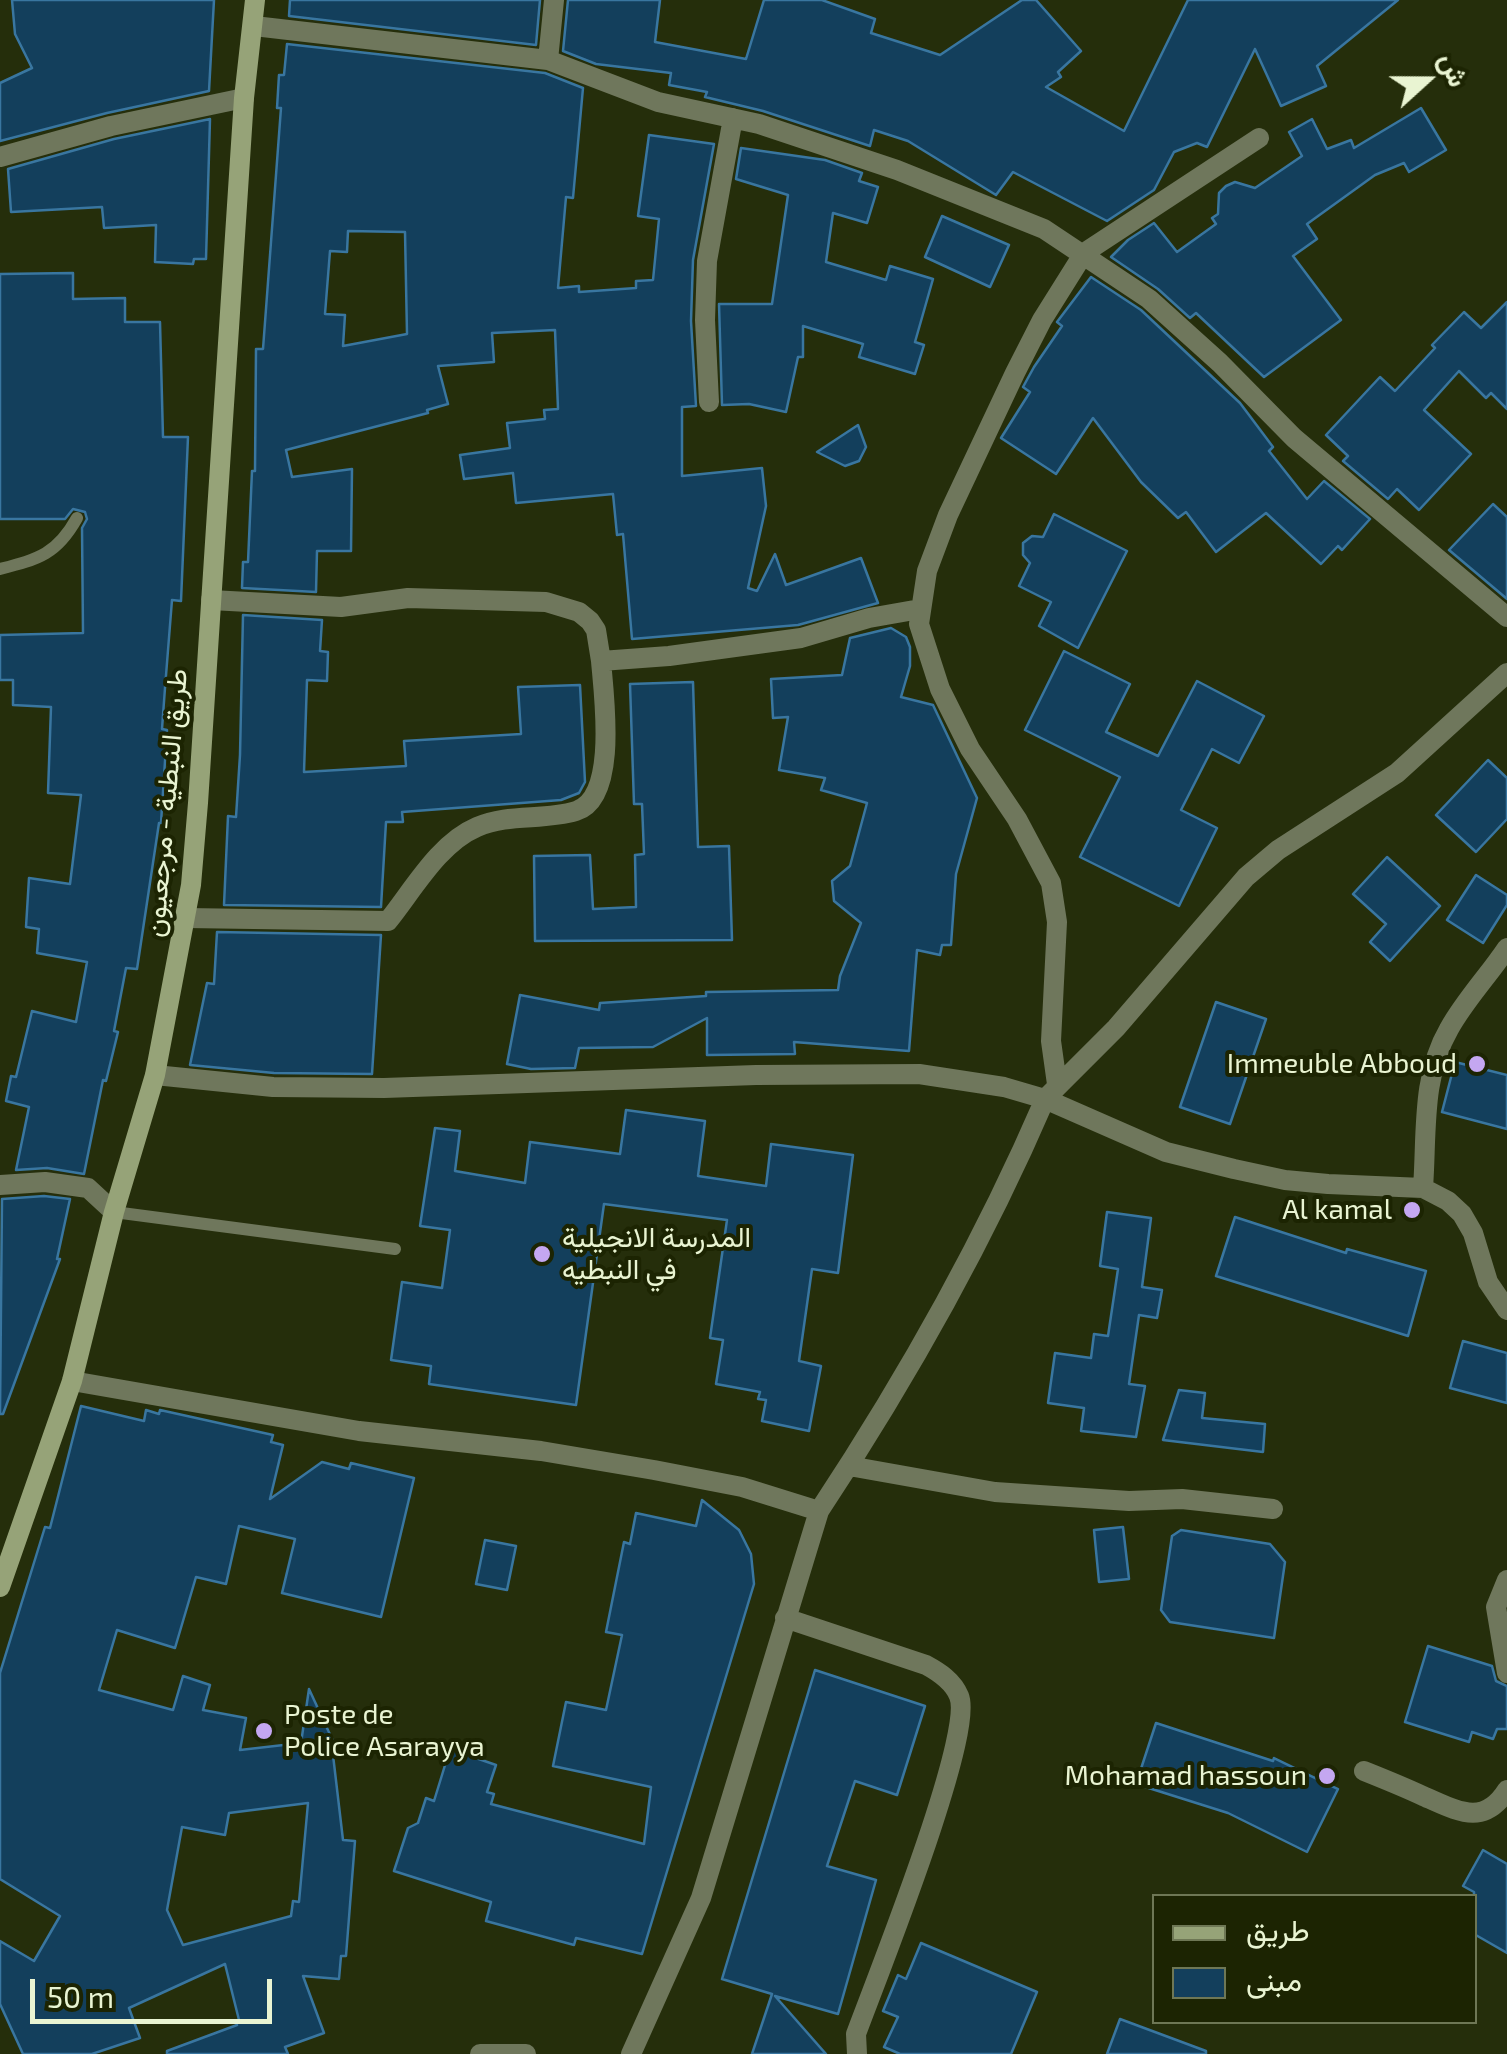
<!DOCTYPE html>
<html>
<head>
<meta charset="utf-8">
<style>
  body { margin:0 }
  #map { position:relative; width:1507px; height:2054px; overflow:hidden; background:#252e0b; font-family:"Exo 2",Vazirmatn,sans-serif }
  canvas { display:block }
  .legend { position:absolute; left:1152px; top:1894px; width:325px; height:130px; box-sizing:border-box; background:#1c2402; border:2px solid #6e7755; margin:0; padding:12px 18px; list-style:none; font-size:30px; color:#e9f4d2 }
  .legend li { display:flex; align-items:center; gap:20px; height:50px }
  .legend b { width:50px; border:2px solid #6e7755 }
  .north { position:absolute; left:1377px; top:30px; width:100px; height:100px; -webkit-text-stroke:8px #1c2402; paint-order:stroke; rotate:69deg; font-size:28px; font-weight:700; line-height:40px; text-align:center; color:#e9f4d2 }
  .north::after { content:''; display:block; margin:auto; width:35px; height:45px; background:#e9f4d2; clip-path:polygon(50% 0,100% 100%,50% 72%,0 100%) }
  .scale { position:absolute; left:30px; top:1979px; width:242px; height:45px; box-sizing:border-box; border:5px solid #e9f4d2; border-top:0; padding-left:12px; font-size:30px; line-height:35px; white-space:nowrap; color:#e9f4d2; -webkit-text-stroke:8px #1c2402; paint-order:stroke }
</style>
</head>
<body>
<div id="map">
<canvas width="1507" height="2054"></canvas>
<ul class="legend">
<li><b style="height:12px;background:#96a378"></b>طريق</li>
<li><b style="height:28px;background:#133f5c"></b>مبنى</li>
</ul>
<div class="north">ش</div>
<div class="scale">50 m</div>
</div>
<script>
const context = document.querySelector('canvas').getContext('2d');
context.lineJoin = 'round';
function fillPath(path, color) {
  context.fillStyle = color;
  context.fill(path, 'evenodd');
}
function strokePath(path, color, width, dash) {
  context.strokeStyle = color;
  context.lineWidth = width;
  context.lineCap = dash ? 'butt' : 'round';
  context.setLineDash(dash || []);
  context.stroke(path);
}
function label(font, color, halo, rows, align = 'center') {
  context.font = font + ' "Exo 2",Vazirmatn,sans-serif';
  context.lineWidth = 8;
  context.setLineDash([]);
  context.textBaseline = 'middle';
  context.strokeStyle = halo;
  context.fillStyle = color;
  for (const [text, x, y, turn = 0] of rows) {
    context.save();
    context.translate(x, y);
    context.rotate((+turn || 0) * Math.PI / 180);
    context.textAlign = isNaN(turn) ? turn : align;
    if (halo) context.strokeText(text, 0, 0);
    context.fillText(text, 0, 0);
    context.restore();
  }
}
const building = new Path2D(`
  M12 0H214L209 91 107 113 0 141V83L32 68 15 34Z
  M290 0H540L536 45 289 16Z
  M568 0H660L655 42 746 59 764 0H822L875 19 871 33 940 55 1022 0H1036L1081 51 1058 72 1061 77 1046 87 1124 131 1188 0H1398L1317 66 1326 86 1281 106 1255 49 1207 147 1197 143 1174 152 1154 190 1107 221 1013 172 996 195 908 141 874 130 870 146 763 111 705 97 707 92 669 85 671 73 596 64 563 51Z
  M287 44 545 73 583 88 573 198 566 197 558 288 579 286V292L636 288V281L653 280 659 219 638 216 649 135 714 144 693 260 691 321 696 406 682 407V476L762 468 766 506 748 588 757 591 775 554 786 585 861 558 878 603 798 625 632 639 623 534 617 535 613 494 516 503 513 473 464 479 460 455 510 448 507 423 545 419 544 410 558 409 555 330 492 333 494 362 438 366 448 404 427 410 428 413 286 450 292 477 352 469 351 551H317L316 592 242 588 243 562H248L252 471H255L256 349H263L281 108H277L279 75H284ZM348 231 405 232 407 334 343 346 345 315 325 314 330 251 347 252Z
  M1421 108 1446 150 1409 172 1404 163 1375 175 1307 224 1317 239 1293 256 1341 320 1264 377 1196 313 1190 318 1158 289 1111 257 1128 240 1154 223 1177 252 1216 224 1212 218 1218 214 1219 193 1226 186 1235 182 1255 188 1302 156 1289 132 1312 119 1327 149 1351 140 1354 148Z
  M210 119 206 259H194L193 264 155 262 156 225 104 228 102 207 11 212 8 169 114 139Z
  M741 148 825 160 862 173 859 181 878 187 867 223 833 213 826 262 886 280 890 266 933 279 915 342 924 345 915 374 859 357 863 344 803 326V357H798L786 412 749 404 722 405 719 304H772L788 195 736 179Z
  M942 216 1009 245 990 287 925 257Z
  M73 273V299L125 298V322H160L163 437H188L181 601 172 600 165 688 162 729 167 730 161 823H159L137 969 126 968 114 1031 118 1032 106 1081 103 1080 84 1174 47 1168 16 1170 29 1107 6 1101 11 1076 16 1077 32 1011 76 1022 87 962 37 953 39 929 26 927 29 878 70 884 81 795 48 793 51 707 13 705V680H0V635L83 633 82 528 87 519 85 512 73 509 65 519H0V274Z
  M1091 277 1141 310 1240 403 1273 447 1269 451 1307 499 1324 481 1370 519 1342 550 1338 546 1321 564 1266 513 1216 552 1186 512 1178 518 1141 482 1093 418 1056 474 1001 438 1030 392 1023 387 1034 367 1062 326 1057 322Z
  M1507 302V409L1491 393 1486 398 1459 371 1424 410 1471 454 1419 510 1397 489 1388 499 1343 461 1348 456 1326 435 1380 377 1395 391 1435 348 1432 345 1464 312 1481 328Z
  M858 425 866 447 859 461 845 466 817 452Z
  M1493 504 1507 517V599L1449 550Z
  M1054 514 1127 551 1078 648 1039 626 1051 602 1019 586 1030 563 1023 555V543L1032 536 1043 537Z
  M243 615 322 620 320 651 328 652 327 681 307 680 304 772 406 766 404 741 521 734 518 687 580 685 585 782 579 793 561 800 402 812 403 822H386L381 907 224 905 228 816 236 817 240 755Z
  M891 628 906 637 910 647V666L901 697 933 705 977 798 956 874 951 945H942L940 955 917 950 909 1051 794 1042 795 1054 707 1055V1018L653 1047 579 1048 575 1068 531 1069 507 1064 520 995 599 1010 600 1003 706 996V992L838 990 840 976 861 923 834 901 832 881 850 866 867 803 821 790 825 778 779 770 788 717 773 718 771 679 842 675 850 638Z
  M1064 651 1130 684 1106 732 1158 756 1197 681 1264 716 1239 763 1212 749 1181 810 1217 828 1179 906 1080 857 1120 777 1025 730Z
  M693 682 698 847 729 846 732 940 535 941 534 856 590 855 593 909 636 907 635 855 644 854 642 804H634L630 684Z
  M1488 760 1507 778V819L1476 852 1436 815Z
  M1387 857 1440 906 1390 961 1370 942 1386 924 1353 894Z
  M1476 875 1507 895V905L1483 943 1447 920Z
  M217 932 381 935 372 1074 274 1073 190 1065 207 983 214 984Z
  M1216 1002 1266 1019 1230 1124 1180 1107Z
  M1455 1062 1507 1075V1129L1442 1112Z
  M626 1110 705 1121 698 1176 766 1186 771 1144 853 1155 838 1273 812 1269 799 1361 821 1366 809 1431 762 1421 766 1400 758 1399 760 1392 716 1384 723 1340 710 1338 727 1220 604 1204 576 1405 429 1384 431 1366 391 1360 402 1282 442 1288 450 1230 420 1226 435 1128 460 1131 455 1171 525 1183 530 1142 620 1154Z
  M44 1196 70 1199 57 1259H60L3 1414H0L2 1199Z
  M1107 1212 1151 1218 1142 1287 1162 1290 1157 1318 1139 1315 1129 1384 1145 1386 1136 1437 1081 1431 1084 1408 1048 1403 1055 1353 1091 1358 1094 1334 1108 1336 1118 1269 1100 1266Z
  M1235 1217 1346 1253 1347 1249 1426 1271 1408 1336 1216 1276Z
  M1463 1341 1507 1353V1403L1450 1388Z
  M1179 1390 1205 1393 1202 1418 1265 1424 1263 1452 1163 1440Z
  M81 1406 144 1421 146 1410 159 1414 160 1410 273 1435 271 1442 283 1445 270 1499 322 1462 349 1469 351 1463 414 1478 381 1617 282 1593 295 1539 239 1526 226 1584 196 1577 175 1648 117 1630 99 1690 173 1710 183 1676 210 1685 203 1710 246 1718 240 1750 301 1743 309 1689 339 1754 333 1755 343 1840 355 1841 346 1956H341L339 1979 303 1976 324 2033 285 2047 288 2054H167V2051L237 2025 235 2021 239 2020 225 1964 129 2008 140 2038 92 2054H23L0 2004V1941L34 1961 60 1916 0 1879V1673L45 1527 50 1528ZM308 1803 299 1902 293 1901 291 1916 183 1945 167 1910 182 1827 225 1835 229 1813Z
  M702 1500 739 1530 751 1554 754 1584 642 1954 576 1938 574 1945 486 1921 491 1902 394 1871 408 1828 418 1823 426 1798 434 1801 450 1749 496 1765 487 1792 494 1794 491 1804 644 1844 651 1787 553 1766 566 1702 606 1710 622 1635 606 1632 624 1542 630 1544 636 1513 696 1526Z
  M1123 1527 1129 1579 1099 1582 1094 1530Z
  M1181 1530 1270 1544 1285 1562 1274 1638 1170 1622 1161 1610 1172 1536Z
  M485 1540 516 1546 507 1590 476 1584Z
  M1428 1646 1492 1666 1496 1681 1507 1686V1729H1497L1493 1739 1472 1732 1469 1742 1405 1722Z
  M815 1670 925 1706 897 1795 855 1781 827 1866 876 1880 838 2014 775 1996 826 2054H752L772 1994 722 1979Z
  M1156 1723 1273 1761 1274 1758 1338 1789 1307 1852 1228 1813 1136 1784Z
  M1483 1850 1507 1864V1953L1474 1934V1892L1463 1886Z
  M921 1943 1037 1992 1011 2054H900L884 2047 898 2017 883 2011 898 1975 906 1979Z
  M1120 2019 1206 2051V2054H1107Z`);
fillPath(building, '#133f5c');
strokePath(building, '#3976a0', 2.5);
strokePath(new Path2D(`
  M0 569C39 559 57 554 77 518
  M114 1212 395 1249`), '#6f775c', 12);
strokePath(new Path2D(`
  M254 26 548 60 658 102 759 124 897 170 1044 229 1149 299 1220 363 1294 438 1507 617
  M548 60 554 0
  M0 157 111 126 244 98
  M709 402 705 320 707 261 733 118
  M211 600 341 607 408 598 546 602 579 612 590 621 596 630 601 661 669 656 801 638 869 618 920 609
  M186 918 388 921C413 890 439 843 477 827 509 813 543 821 576 811 618 798 604 697 601 661
  M1507 948C1489 975 1465 1000 1449 1029 1421 1077 1427 1135 1423 1188L1448 1201 1462 1214 1473 1233 1488 1282 1507 1310
  M155 1075 273 1087 384 1088 756 1075 919 1074 1004 1087 1045 1099 1166 1152 1234 1169 1285 1180 1328 1184 1423 1188
  M1057 1084 1051 1041 1057 922 1051 883 1017 819 970 749 940 689 919 624 927 571 948 515 1015 373 1042 320 1084 253 1259 138
  M0 1185 45 1182 88 1188 114 1212
  M72 1381 359 1431 541 1451 654 1470 742 1487 819 1511C905 1381 983 1243 1045 1099L1116 1028 1246 877 1278 850 1397 773 1507 673
  M849 1466 995 1492 1129 1501 1182 1499 1273 1509
  M1507 1580 1496 1607 1507 1673
  M785 1618 926 1665C939 1672 953 1681 959 1696 975 1734 875 1982 856 2034L857 2054
  M1364 1771C1384 1779 1404 1787 1423 1796 1456 1810 1483 1828 1507 1790
  M480 2054H526
  M631 2054 701 1898 819 1511`), '#6f775c', 20);
strokePath(new Path2D(`
  M0 1587 72 1381 114 1212 155 1075 191 885 198 803 244 98 255 0`), '#96a378', 20);
for (const [x, y, r, color] of [
  [1477,1064,10,"#c4a7f1"],
  [1412,1210,10,"#c4a7f1"],
  [542,1254,10,"#c4a7f1"],
  [264,1731,10,"#c4a7f1"],
  [1327,1776,10,"#c4a7f1"]
]) {
  const dot = new Path2D();
  dot.arc(x, y, r, 0, 2 * Math.PI);
  context.fillStyle = color;
  context.fill(dot);
  strokePath(dot, '#1c2402', 4);
}
label('28px', '#e9f4d2', '#1c2402', [
  ["طريق النبطية - مرجعيون",166,803,-85]
]);
label('28px', '#e9f4d2', '#1c2402', [
  ["Immeuble Abboud",1457,1064],
  ["Al kamal",1392,1210],
  ["المدرسة الانجيلية",562,1238,"left"],
  ["في النبطيه",562,1270,"left"],
  ["Poste de",284,1715,"left"],
  ["Police Asarayya",284,1747,"left"],
  ["Mohamad hassoun",1307,1776]
], 'right');
</script>
</body>
</html>
